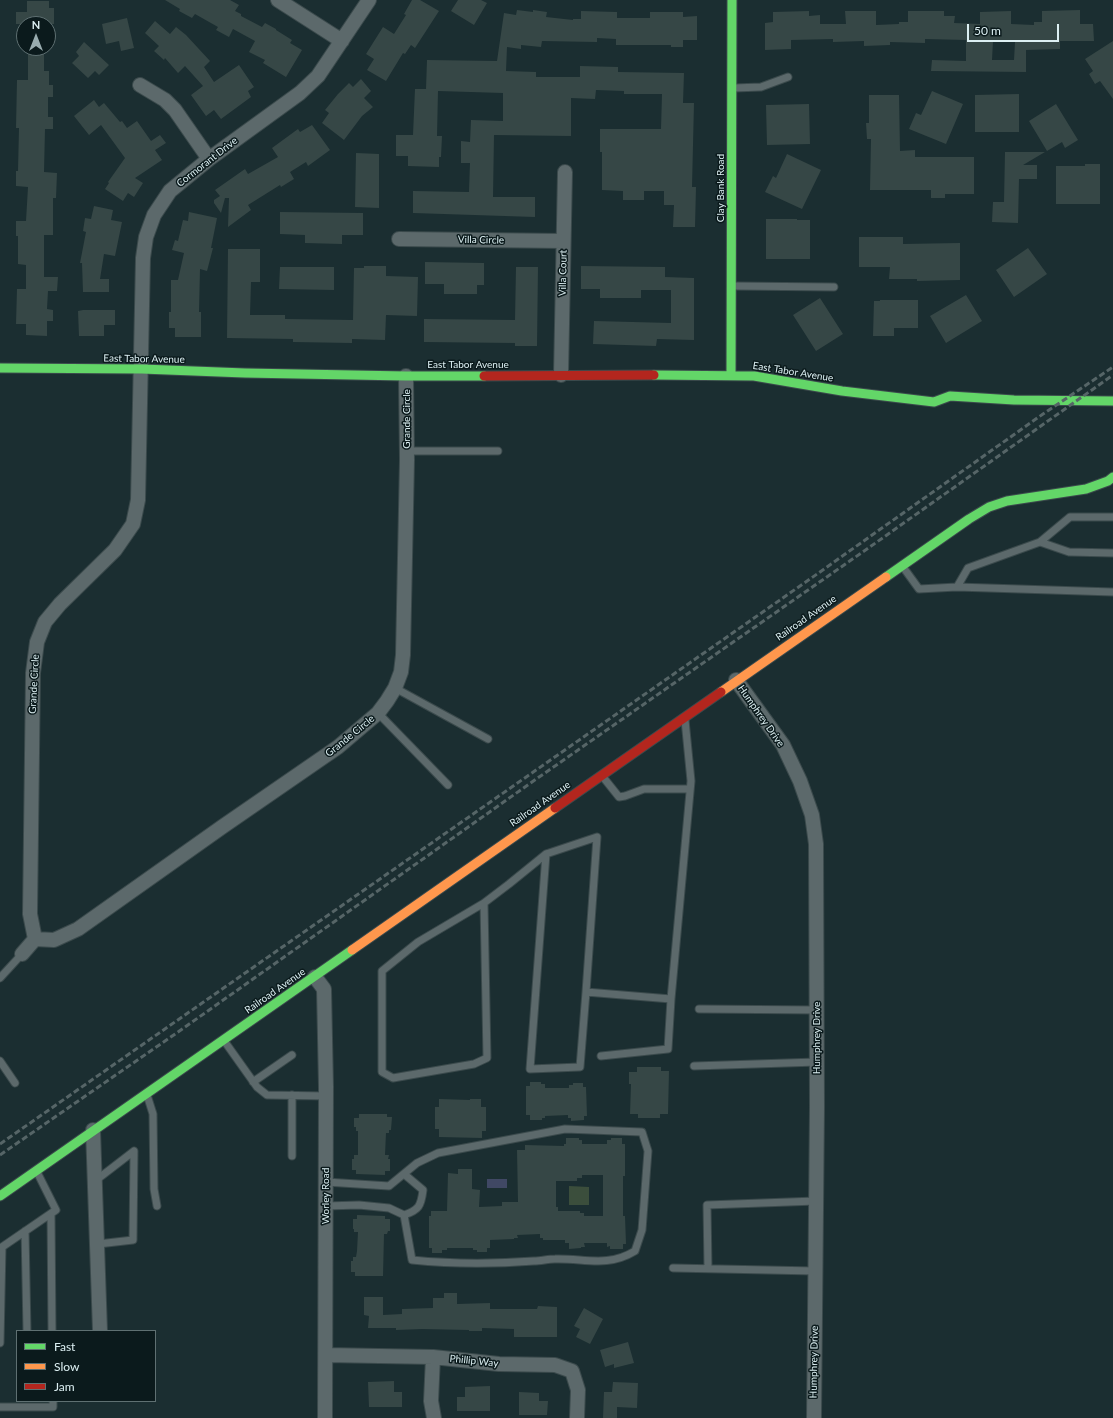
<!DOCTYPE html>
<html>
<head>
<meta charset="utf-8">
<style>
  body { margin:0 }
  #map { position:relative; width:1113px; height:1418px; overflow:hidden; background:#1b2e31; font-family:Lato,sans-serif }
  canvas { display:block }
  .legend { position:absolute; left:16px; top:1330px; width:140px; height:72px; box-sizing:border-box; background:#0b1a1c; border:1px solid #5f7072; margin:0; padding:5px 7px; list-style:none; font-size:12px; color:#ddf0f3 }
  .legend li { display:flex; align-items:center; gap:8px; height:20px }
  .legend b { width:20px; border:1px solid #5f7072 }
  .north { position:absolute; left:16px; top:16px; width:40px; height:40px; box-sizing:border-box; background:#0b1a1c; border:1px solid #5f7072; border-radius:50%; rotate:0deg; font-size:11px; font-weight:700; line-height:16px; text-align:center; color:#ddf0f3 }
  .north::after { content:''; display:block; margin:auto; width:14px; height:18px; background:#99acaf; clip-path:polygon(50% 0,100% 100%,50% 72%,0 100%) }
  .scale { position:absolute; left:967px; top:24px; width:92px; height:18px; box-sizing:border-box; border:2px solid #ddf0f3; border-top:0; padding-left:5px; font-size:12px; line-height:14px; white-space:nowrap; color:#ddf0f3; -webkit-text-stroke:3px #0b1a1c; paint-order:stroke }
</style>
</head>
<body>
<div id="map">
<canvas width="1113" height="1418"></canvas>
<ul class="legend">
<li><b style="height:5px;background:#63d668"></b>Fast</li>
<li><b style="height:5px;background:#ff974d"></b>Slow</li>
<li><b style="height:5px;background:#b3261e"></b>Jam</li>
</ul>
<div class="north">N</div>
<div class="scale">50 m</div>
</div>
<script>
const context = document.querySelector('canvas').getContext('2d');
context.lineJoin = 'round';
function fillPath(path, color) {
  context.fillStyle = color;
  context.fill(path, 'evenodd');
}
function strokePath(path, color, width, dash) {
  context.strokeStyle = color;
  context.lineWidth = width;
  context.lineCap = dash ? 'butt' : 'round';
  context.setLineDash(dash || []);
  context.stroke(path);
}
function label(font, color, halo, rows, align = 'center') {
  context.font = font + ' Lato,sans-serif';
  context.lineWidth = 3;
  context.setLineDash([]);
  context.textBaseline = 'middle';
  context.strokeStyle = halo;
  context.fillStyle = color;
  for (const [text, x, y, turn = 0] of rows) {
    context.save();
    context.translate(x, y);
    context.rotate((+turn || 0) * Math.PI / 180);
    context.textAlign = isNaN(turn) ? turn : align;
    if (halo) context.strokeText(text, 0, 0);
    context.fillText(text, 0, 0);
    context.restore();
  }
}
fillPath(new Path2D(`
  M569 1186 589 1187V1205H569Z`), '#3b4e3c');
fillPath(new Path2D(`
  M487 1179H507V1188H487Z`), '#404864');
fillPath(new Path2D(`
  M165 0H230L239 5 235 11 241 14V16L262 27 265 23 276 29V30L292 40 290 43 302 50 286 77 263 63 265 60 249 52 255 41 233 29 229 37 216 30 218 27 195 14 192 18 179 11 180 9Z
  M412 0H420L439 11 415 48 411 45 405 54 403 53 386 81 367 70 374 59 366 54 383 27 394 34 406 15 404 14Z
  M458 0H481L487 3 474 25 451 11Z
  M27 1H49V8H54V24H16V12H27Z
  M517 10 533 12V10L547 12 546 17 573 20V19H581V11L617 12V18H650V12H683V17L697 16V40H683V47H671V45H616V39L597 38V42L542 41 541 47 521 45V49L507 47 506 71 536 72V77H580V66L618 67V72L684 73 683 103H694L692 187H696L695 227H673L674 205H664V191H644V200H623V191L602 190V152H600V129H661L662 94H624V91L596 90 595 99 571 98V136L494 135 493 197H535V217L413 213V191L469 192 470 163H461V141L470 142 471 120 503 121V93L438 91 437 136H442L441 157H439V167L408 166V156H396V135H413L415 89H426L427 60 497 61 504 13 516 15Z
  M1080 10V24H1093L1094 41H1060V49L1026 50V72L931 71 932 60 966 61V40L925 39V43L890 42V45L864 46V41L833 42V39L791 40V49L765 50V23L773 22V12L809 11V16L820 15V24H846L845 11H876V25L899 24V22H908V11H944V16H955L954 23 980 24V12L1011 11V24L1034 25V22H1042V11ZM993 41 1015 42 1014 60H992Z
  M127 18 134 48 121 51 119 41 106 44 102 24Z
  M155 21 170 34 176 27 186 35 210 61 204 67 214 82 239 65 254 87 248 91 251 97 221 119 214 110 206 116 191 95 203 86 185 66 178 73 165 58 164 60 154 51 159 46 145 33Z
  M1113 41V99L1100 81 1095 84 1089 74 1093 71 1085 59Z
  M84 42 109 65 99 75 95 71 88 78 72 63 79 56 76 52Z
  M28 48H44V71H49V85H53V97H48V117H53V129H45L44 172 57 173 56 198H53V235H44V277H58L57 291H48L47 309 53 310V321H47V336L26 335V324H16L17 289H26V265L18 264V236H16V221H26L28 187 16 186V171H18L19 128H16L17 80H28Z
  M361 79 371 91 364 98 373 107 362 116 344 140 322 123 329 113 325 110 338 94 349 83 353 87Z
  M932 91 963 104 946 144 909 129 916 113 921 115Z
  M1019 94V132H975V95Z
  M869 95H899L900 151 915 150V157H974V194H945V198H931V190H870L871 139H867L866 123H869Z
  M94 100 99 107 104 103 120 122 122 121 127 128 137 121 151 141 160 135 166 143 155 150 162 160 135 178 143 183 134 197 128 193 123 201 105 189 109 183 108 182 125 158 101 125 89 135 74 116Z
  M809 104 810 144 767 145 766 105Z
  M1056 104 1078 140 1065 148 1062 142 1047 151 1029 121Z
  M312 125 330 150 308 166 306 162 290 172 294 179 281 187 280 185 248 205 251 210 228 227 229 198H225L221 213 214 203V200L220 196 215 190 245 169 248 174 278 157 272 148 298 129 300 132Z
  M1005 152H1045L1023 165H1037V179H1019L1018 223 992 222 993 202H1004Z
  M356 153 379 154V208L355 207Z
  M787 154 821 170 802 209 765 192 773 176 776 178Z
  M1085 164H1100V204H1056V166H1085Z
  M94 206 113 210 111 220 122 222 115 256 104 254 100 279H109V292H83L82 263H80L86 232 83 231 85 218 91 219Z
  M189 212 217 218 211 248H213L207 271 200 269 199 312H201V337H175V328H169V312H171V280H178L184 253 172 250 175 240 178 241 183 220 188 221Z
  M280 212 363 213V235H342V244L305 243V235L280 234Z
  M766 219H797V220H810V259H766Z
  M859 237H903V244L960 243V280L917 281V279H889L890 267H859Z
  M1028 248 1047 274 1014 297 996 270Z
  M228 249H260V282H251L250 315H285V319L353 320 354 268H364V266H386V276L418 277 417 316 386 315 385 340 352 339V343L293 342V339L227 338Z
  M425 262 484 263V285H477V294H444V284H425Z
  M581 266 665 267V277L694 278V340L657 339 656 346 593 344 594 321 671 323V290H641V298H600V289H581Z
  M280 267H334V290L279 289Z
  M516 267H538L537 346H515V343L424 342V319L515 320Z
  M966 295 982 321 946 343 930 316Z
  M820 298 843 334 816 351 793 315Z
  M880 300H918V328H894V336H873L874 301H880Z
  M83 310H115V325H104V336H79L78 311Z
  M637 1067H661V1071H669L668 1114H660V1118H638V1114H630L631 1084H629V1072H637Z
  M530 1082H541V1084H545V1088H569V1085H573V1083H583V1087H586L587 1116H584V1120L571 1121V1118H568V1115L545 1116V1118H542V1120H530V1115H526V1086H530Z
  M439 1099 470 1100V1099H481V1107H486V1131H482V1138L439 1137V1129H435V1107H439Z
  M359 1114H387V1117H392L391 1130H389V1133H386L385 1155H389L388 1159H390V1171H385V1175L356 1174V1170H352V1159H354V1155H358V1131H356V1127H354V1118H359Z
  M566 1138H579V1140H582V1144H607V1140H611V1138H622V1144H625V1176H623V1216H625L626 1244H623V1249H610V1246L607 1247V1243H584L585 1247H581V1248L569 1249V1243H565V1240H543V1238H540V1234L517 1235 518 1238H514V1239L490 1240V1248H487V1252H477V1250H473V1248H447V1250H442V1253H432V1248H429V1216H431V1211H447L448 1173 458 1174V1169H472V1189L480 1190 479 1207 502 1206V1202H518L517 1150H525V1145L564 1146V1144H566ZM582 1175H603V1216H584V1213H580V1211H558V1207H556V1181H577V1178H582Z
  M357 1215 385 1216V1219H390V1231H388L387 1234H384L383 1276H355V1272H351V1261H353V1257H356L357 1251 358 1232H354V1229H353V1219H357Z
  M444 1293H457V1304L490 1303V1309H537L538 1306 557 1307V1337H514V1329L482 1328V1331H469V1330L422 1329 396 1330V1328H368L369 1316 364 1315V1297H383V1315L402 1314V1309L433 1308V1298H444Z
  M584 1308 603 1319 590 1344 576 1337 580 1329 574 1326Z
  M628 1342 634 1363 614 1368V1364L605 1367 600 1350Z
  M394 1381V1392H402V1407H369L368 1382Z
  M613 1382 638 1383 637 1408 617 1407V1418H603L604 1392H612Z
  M490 1386V1411H457V1397H465V1387Z
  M519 1392 539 1393V1401H548L547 1415H519Z`), '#364746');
const lane = new Path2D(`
  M734 88 761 87 788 77
  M734 286 834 287
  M407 451H498
  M1040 542 1069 552 1113 553
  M903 567 919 589 957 587 1113 592
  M957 587 968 568 1040 542 1070 517H1113
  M395 688 488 739
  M378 713 448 785
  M603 777 619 797 625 796 644 789H690
  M484 903 418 942 382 971V1072L393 1078 474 1064 487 1058 484 903 509 884 546 854
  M0 978 22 954
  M586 992 597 837 546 854 530 1069 580 1067 586 992 671 999 691 781 685 720
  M699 1009 817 1010
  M225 1042 257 1087 267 1095 326 1096
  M601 1056 668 1049 671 999
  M0 1061 15 1083
  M694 1066 817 1062
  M253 1082 292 1055
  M147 1095 153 1114 154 1189 157 1206
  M292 1156V1095
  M404 1174 423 1190C421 1206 419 1210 404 1215
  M95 1181 134 1151 133 1240 98 1244
  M326 1182 389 1186 417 1163 438 1153 565 1129 642 1132 648 1151 642 1230 635 1251C607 1268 584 1258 555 1259 548 1259 541 1261 534 1261 494 1264 452 1264 412 1260L404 1215 389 1208 359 1205 326 1206
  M51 1214 52 1331
  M25 1231 27 1331
  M673 1268 815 1271
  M708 1268 707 1205 816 1201
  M0 1343 2 1247 56 1210 37 1172
  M0 1407H53V1401`);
const street = new Path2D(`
  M278 0 342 41
  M369 0 318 76 300 93 209 159 170 191 154 215 146 237 143 258 138 500 133 524 115 550 60 604 45 622 37 642 33 673 30 914 35 939 54 940 78 929 222 827 338 747 378 713 387 701 395 688 401 672 403 655 407 460 406 376
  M140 85 165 100 175 110 209 159
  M399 239 563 241
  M561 375 565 172
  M736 680 783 745 800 781 812 815 816 844 817 1107 814 1418
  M22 954 35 939
  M315 977 324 989 326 1087 325 1418
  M93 1130 100 1331
  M326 1355 433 1357 499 1364 555 1365 572 1371 578 1390 577 1418
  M433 1357 431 1401 434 1418`);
const fast = new Path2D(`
  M0 368 142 369 245 373 406 376H484
  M654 375 754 376 842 391 934 402 950 396 1014 400 1113 401
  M731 375 732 0
  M886 577 969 519 989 507 1007 501 1086 489 1108 481 1113 477
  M0 1196 352 950`);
const slow = new Path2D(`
  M721 692 886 577
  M352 950 555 808`);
const jam = new Path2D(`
  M484 376 654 375
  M555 808 721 692`);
strokePath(lane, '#3b4a4c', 9);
strokePath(street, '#3b4a4c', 16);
strokePath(fast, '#3b4a4c', 11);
strokePath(slow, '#3b4a4c', 11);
strokePath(jam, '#3b4a4c', 11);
strokePath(lane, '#5c696b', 7);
strokePath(street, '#5c696b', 14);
strokePath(fast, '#63d668', 9);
strokePath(slow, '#ff974d', 9);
strokePath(jam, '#b3261e', 9);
strokePath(new Path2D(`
  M0 1144 810 579 1043 414 1113 367
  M0 1155 178 1032 532 782 867 549 1113 375`), '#566567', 3, [6, 3]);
label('10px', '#ddf0f3', '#0b1a1c', [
  ["Cormorant Drive",207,162,-38],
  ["Clay Bank Road",721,188,-90],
  ["Villa Circle",481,240,1],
  ["Villa Court",563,273,-89],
  ["East Tabor Avenue",144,359,1],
  ["East Tabor Avenue",468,365],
  ["East Tabor Avenue",793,372,9],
  ["Grande Circle",407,419,-90],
  ["Railroad Avenue",806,618,-35],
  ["Grande Circle",34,684,-87],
  ["Humphrey Drive",761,716,55],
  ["Grande Circle",350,736,-39],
  ["Railroad Avenue",540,804,-35],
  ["Railroad Avenue",275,991,-35],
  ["Humphrey Drive",817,1038,-90],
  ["Worley Road",326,1196,-90],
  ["Phillip Way",474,1361,6],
  ["Humphrey Drive",814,1362,-89]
]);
</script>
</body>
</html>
